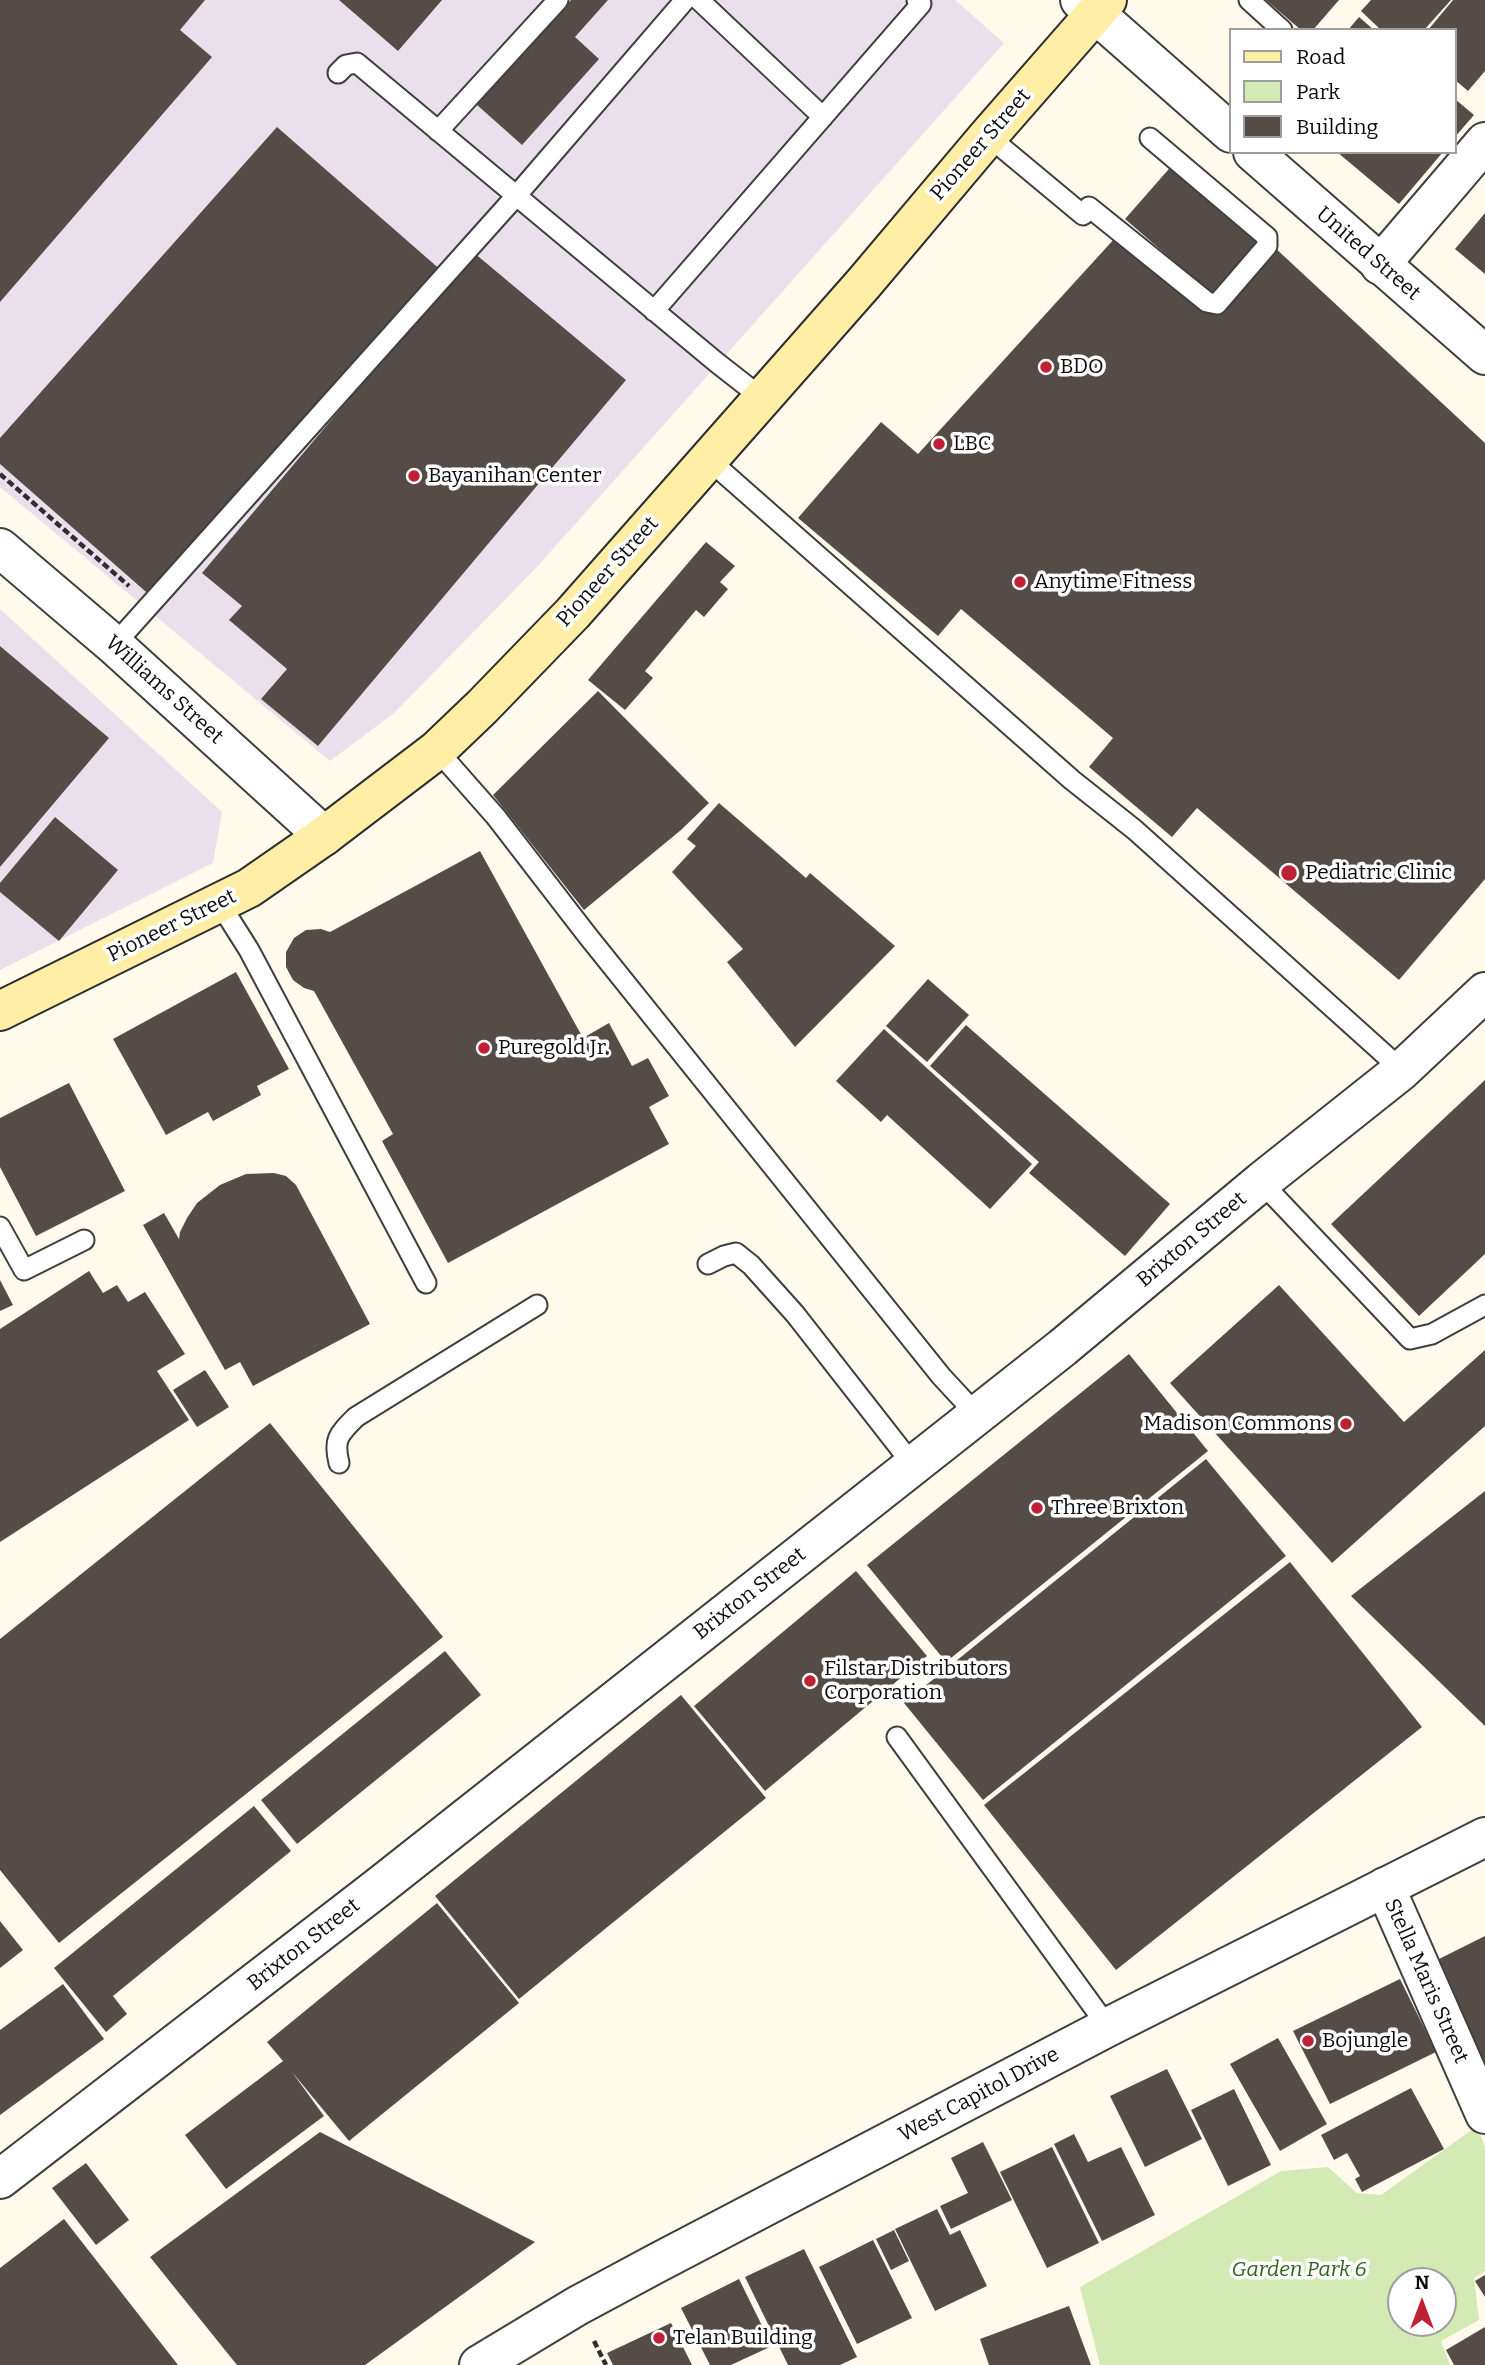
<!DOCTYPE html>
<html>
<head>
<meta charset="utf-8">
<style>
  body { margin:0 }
  #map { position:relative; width:1485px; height:2365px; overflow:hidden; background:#fffaeb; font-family:Bitter,serif }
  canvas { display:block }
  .legend { position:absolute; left:1229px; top:28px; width:228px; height:126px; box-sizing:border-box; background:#fff; border:2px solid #9e9e9e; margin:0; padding:9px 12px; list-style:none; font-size:21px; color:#0c0c0c }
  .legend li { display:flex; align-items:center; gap:14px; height:35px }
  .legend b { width:35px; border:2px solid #9e9e9e }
  .north { position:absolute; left:1387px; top:2267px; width:70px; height:70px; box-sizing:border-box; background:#fff; border:2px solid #9e9e9e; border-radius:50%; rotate:0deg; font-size:19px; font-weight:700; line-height:28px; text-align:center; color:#0c0c0c }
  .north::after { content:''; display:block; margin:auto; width:24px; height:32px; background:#bf2134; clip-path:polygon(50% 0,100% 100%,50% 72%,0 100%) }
</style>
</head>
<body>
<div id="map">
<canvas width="1485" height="2365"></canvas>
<ul class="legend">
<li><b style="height:9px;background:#ffefa6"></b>Road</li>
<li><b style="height:19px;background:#d4eab4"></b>Park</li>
<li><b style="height:19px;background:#554c48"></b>Building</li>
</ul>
<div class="north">N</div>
</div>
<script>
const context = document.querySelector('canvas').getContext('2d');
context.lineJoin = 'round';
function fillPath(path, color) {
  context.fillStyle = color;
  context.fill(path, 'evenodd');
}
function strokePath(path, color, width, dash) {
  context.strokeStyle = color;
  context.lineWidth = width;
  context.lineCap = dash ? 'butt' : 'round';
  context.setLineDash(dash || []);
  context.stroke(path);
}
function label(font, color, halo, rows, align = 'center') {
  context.font = font + ' Bitter,serif';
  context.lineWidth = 7;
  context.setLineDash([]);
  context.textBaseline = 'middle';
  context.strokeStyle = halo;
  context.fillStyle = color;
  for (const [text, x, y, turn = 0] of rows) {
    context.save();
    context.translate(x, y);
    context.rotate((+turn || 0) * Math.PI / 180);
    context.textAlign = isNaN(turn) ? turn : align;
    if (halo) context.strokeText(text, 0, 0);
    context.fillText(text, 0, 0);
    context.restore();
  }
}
fillPath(new Path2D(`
  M0 0H955L1004 43 536 568 394 713 330 761 0 487Z
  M0 609 222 812 213 863 0 970Z`), '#e9e0ec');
fillPath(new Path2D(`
  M1477 2126 1485 2147V2271L1474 2278 1479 2320 1441 2341 1450 2365H1100L1080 2287 1281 2171 1328 2167 1357 2193 1381 2195ZM1401 2281H1443V2323H1401Z`), '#d4eab4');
fillPath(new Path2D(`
  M0 0H205L180 30 212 57 0 302Z
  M339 0H442L398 51Z
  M571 0H608L575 37 599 59 522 145 476 104Z
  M1266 0H1339L1313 30H1301Z
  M1371 0H1451L1424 30H1381L1361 11Z
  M1453 0H1485V71L1468 91 1455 80V30H1428Z
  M1359 17 1374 30H1348Z
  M1455 99 1474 115 1455 137Z
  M277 127 443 272 153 598 0 464V438Z
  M1337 152H1443L1399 204Z
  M1175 162 1264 240 1215 297 1125 219Z
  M1485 213V274L1455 249Z
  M1115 238 1215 315 1272 245 1485 443V879L1399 980 1197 808 1172 837 1089 767 1113 738 961 609 938 636 798 518 881 422 918 454Z
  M473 252 626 380 318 746 261 699 287 669 229 620 242 606 202 573Z
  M706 542 735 566 720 582 728 589 704 617 696 610 645 671 653 678 625 710 588 680Z
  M0 646 109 738 0 867Z
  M598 691 709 803 681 830 584 910 493 795Z
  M719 803 806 878 810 873 895 946 795 1047 727 962 743 949 672 872 696 846 687 839Z
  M55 817 118 870 59 941 0 892V883Z
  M480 851 583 1038 609 1023 632 1066 648 1058 669 1096 649 1107 669 1144 448 1263 382 1141 393 1134 314 991 304 988 293 980 286 967V952L294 938 306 930 321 929 330 932Z
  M236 972 289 1069 257 1086 261 1095 213 1121 208 1112 166 1135 113 1039Z
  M928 979 969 1015 927 1062 886 1026Z
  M966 1025 1170 1204 1125 1256 1029 1173 1039 1162 930 1066Z
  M884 1029 1032 1164 990 1209 887 1115 881 1122 836 1081Z
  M1485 1080V1254L1419 1316 1331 1224Z
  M69 1083 125 1191 36 1236 0 1167V1118Z
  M274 1173 286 1176 296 1185 370 1324 253 1386 240 1362 225 1370 143 1225 164 1213 179 1239 180 1232 187 1218 197 1203 220 1185 246 1174Z
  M89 1271 103 1293 117 1285 128 1302 145 1292 185 1354 157 1371 189 1420 0 1542V1329Z
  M0 1280 13 1305 0 1311Z
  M1279 1285 1404 1422 1485 1350V1426L1332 1563 1170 1383Z
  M1129 1354 1208 1451 946 1662 867 1565Z
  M205 1370 229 1407 197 1427 173 1390Z
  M270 1423 443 1637 59 1943 0 1870V1639Z
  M1206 1459 1286 1556 983 1800 904 1703Z
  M1485 1491V1726L1351 1596Z
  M1290 1562 1422 1727 1116 1970 984 1805Z
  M856 1571 927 1656 765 1791 694 1706Z
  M445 1651 481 1695 297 1844 261 1800Z
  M681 1695 766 1798 519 1999 435 1896Z
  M254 1806 291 1851 113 1996 127 2014 106 2032 54 1968Z
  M437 1903 519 2003 349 2141 292 2072 324 2116 226 2189 185 2135 283 2061 267 2042Z
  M0 1921 23 1950 0 1968Z
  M1485 1936V2075L1429 1964Z
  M1400 1979 1436 2052 1330 2104 1293 2031Z
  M63 1984 104 2039 0 2115V2030Z
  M1278 2038 1327 2124 1280 2151 1230 2064Z
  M1167 2069 1202 2139 1145 2167 1110 2096Z
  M1411 2088 1444 2149 1362 2192 1355 2179 1360 2176 1347 2153 1334 2160 1321 2135Z
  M1234 2089 1271 2165 1228 2186 1191 2110Z
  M320 2132 535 2242 365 2365H237L150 2257Z
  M1074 2134 1088 2162 1121 2147 1155 2215 1102 2241 1054 2144Z
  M983 2142 1012 2200 951 2229 940 2206 968 2193 951 2158Z
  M1052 2147 1099 2243 1047 2268 1000 2172Z
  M86 2163 129 2220 96 2245 52 2188Z
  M937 2209 950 2235 960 2230 987 2286 935 2311 895 2229Z
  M64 2219 178 2365H0V2268Z
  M894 2230 909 2261 891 2270 876 2239Z
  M873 2240 912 2318 857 2344 819 2267Z
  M804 2249 857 2357 840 2365H788L745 2277Z
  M1485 2275V2297L1475 2281Z
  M739 2279 772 2346 731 2365H710L681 2308Z
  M1069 2306 1091 2365H989L980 2339Z
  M671 2323 692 2365H613L607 2353Z
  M1485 2327V2365H1454L1446 2350Z`), '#554c48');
const service = new Path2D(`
  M699 0 823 117
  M1249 0 1282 30
  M338 73 346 65 357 63 716 362 762 398
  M438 131 558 0
  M988 136 1083 215
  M1089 207 1207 302 1217 304 1267 246V237L1150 138
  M654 311 921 4 917 0
  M708 459 1072 780 1135 830 1402 1070
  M114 645 516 196 685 0
  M437 750 496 817 587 935 941 1376 977 1415
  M220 904 249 950 426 1283
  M1261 1182 1410 1339 1432 1334 1485 1305
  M0 1227 24 1270 84 1240
  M708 1264 724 1256 736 1253 751 1265 795 1314 913 1465
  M339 1463C333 1439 339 1434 356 1417L537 1305
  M897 1737 1108 2027`);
const minor = new Path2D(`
  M1380 265 1485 142
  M0 548 114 645 324 836
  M1385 1887 1485 2114`);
const tertiary = new Path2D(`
  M1080 0 1231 133
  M1253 152 1485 355
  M0 2179 376 1889 1062 1348 1261 1182 1402 1070 1485 992
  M479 2365 577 2306 657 2263 1108 2027 1485 1837`);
const secondary = new Path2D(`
  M0 1011 249 888 324 836 437 750 482 707 573 613 864 283 988 136 1107 0`);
strokePath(service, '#3f3f3f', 23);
strokePath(minor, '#3f3f3f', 42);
strokePath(tertiary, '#3f3f3f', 42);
strokePath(secondary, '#2e2e2e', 42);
strokePath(new Path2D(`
  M0 474 129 586
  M594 2341 606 2365`), '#2e2e2e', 4.5, [7, 3.5]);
strokePath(service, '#fff', 19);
strokePath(minor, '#fff', 38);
strokePath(tertiary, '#fff', 38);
strokePath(secondary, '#ffefa6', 38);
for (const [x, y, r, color] of [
  [1046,367,7,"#bf2134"],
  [939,444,7,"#bf2134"],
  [414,476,7,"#bf2134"],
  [1020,582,7,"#bf2134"],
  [1289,873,9,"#bf2134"],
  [484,1048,7,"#bf2134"],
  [1346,1424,7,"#bf2134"],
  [1037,1508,7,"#bf2134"],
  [810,1681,7,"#bf2134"],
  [1308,2041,7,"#bf2134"],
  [659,2338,7,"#bf2134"]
]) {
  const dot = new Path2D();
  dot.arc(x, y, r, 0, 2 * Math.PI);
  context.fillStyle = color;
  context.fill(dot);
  strokePath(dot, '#fff', 2.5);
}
label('21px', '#0c0c0c', '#fff', [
  ["Pioneer Street",981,145,-49],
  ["United Street",1368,254,41],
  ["Pioneer Street",608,572,-48],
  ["Williams Street",164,690,42],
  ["Pioneer Street",172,926,-26],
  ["Brixton Street",1192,1240,-40],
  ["Brixton Street",750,1594,-38],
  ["Brixton Street",304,1945,-38],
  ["Stella Maris Street",1426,1981,66],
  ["West Capitol Drive",979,2095,-28]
]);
label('21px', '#0c0c0c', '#fff', [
  ["BDO",1060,367],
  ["LBC",953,444],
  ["Bayanihan Center",428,476],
  ["Anytime Fitness",1034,582],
  ["Pediatric Clinic",1305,873],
  ["Puregold Jr.",498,1048],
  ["Madison Commons",1332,1424,"right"],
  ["Three Brixton",1051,1508],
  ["Filstar Distributors",824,1669],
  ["Corporation",824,1693],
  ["Bojungle",1322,2041],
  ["Telan Building",673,2338]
], 'left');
label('italic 21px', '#30651b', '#fff', [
  ["Garden Park 6",1299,2270]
]);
</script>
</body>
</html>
